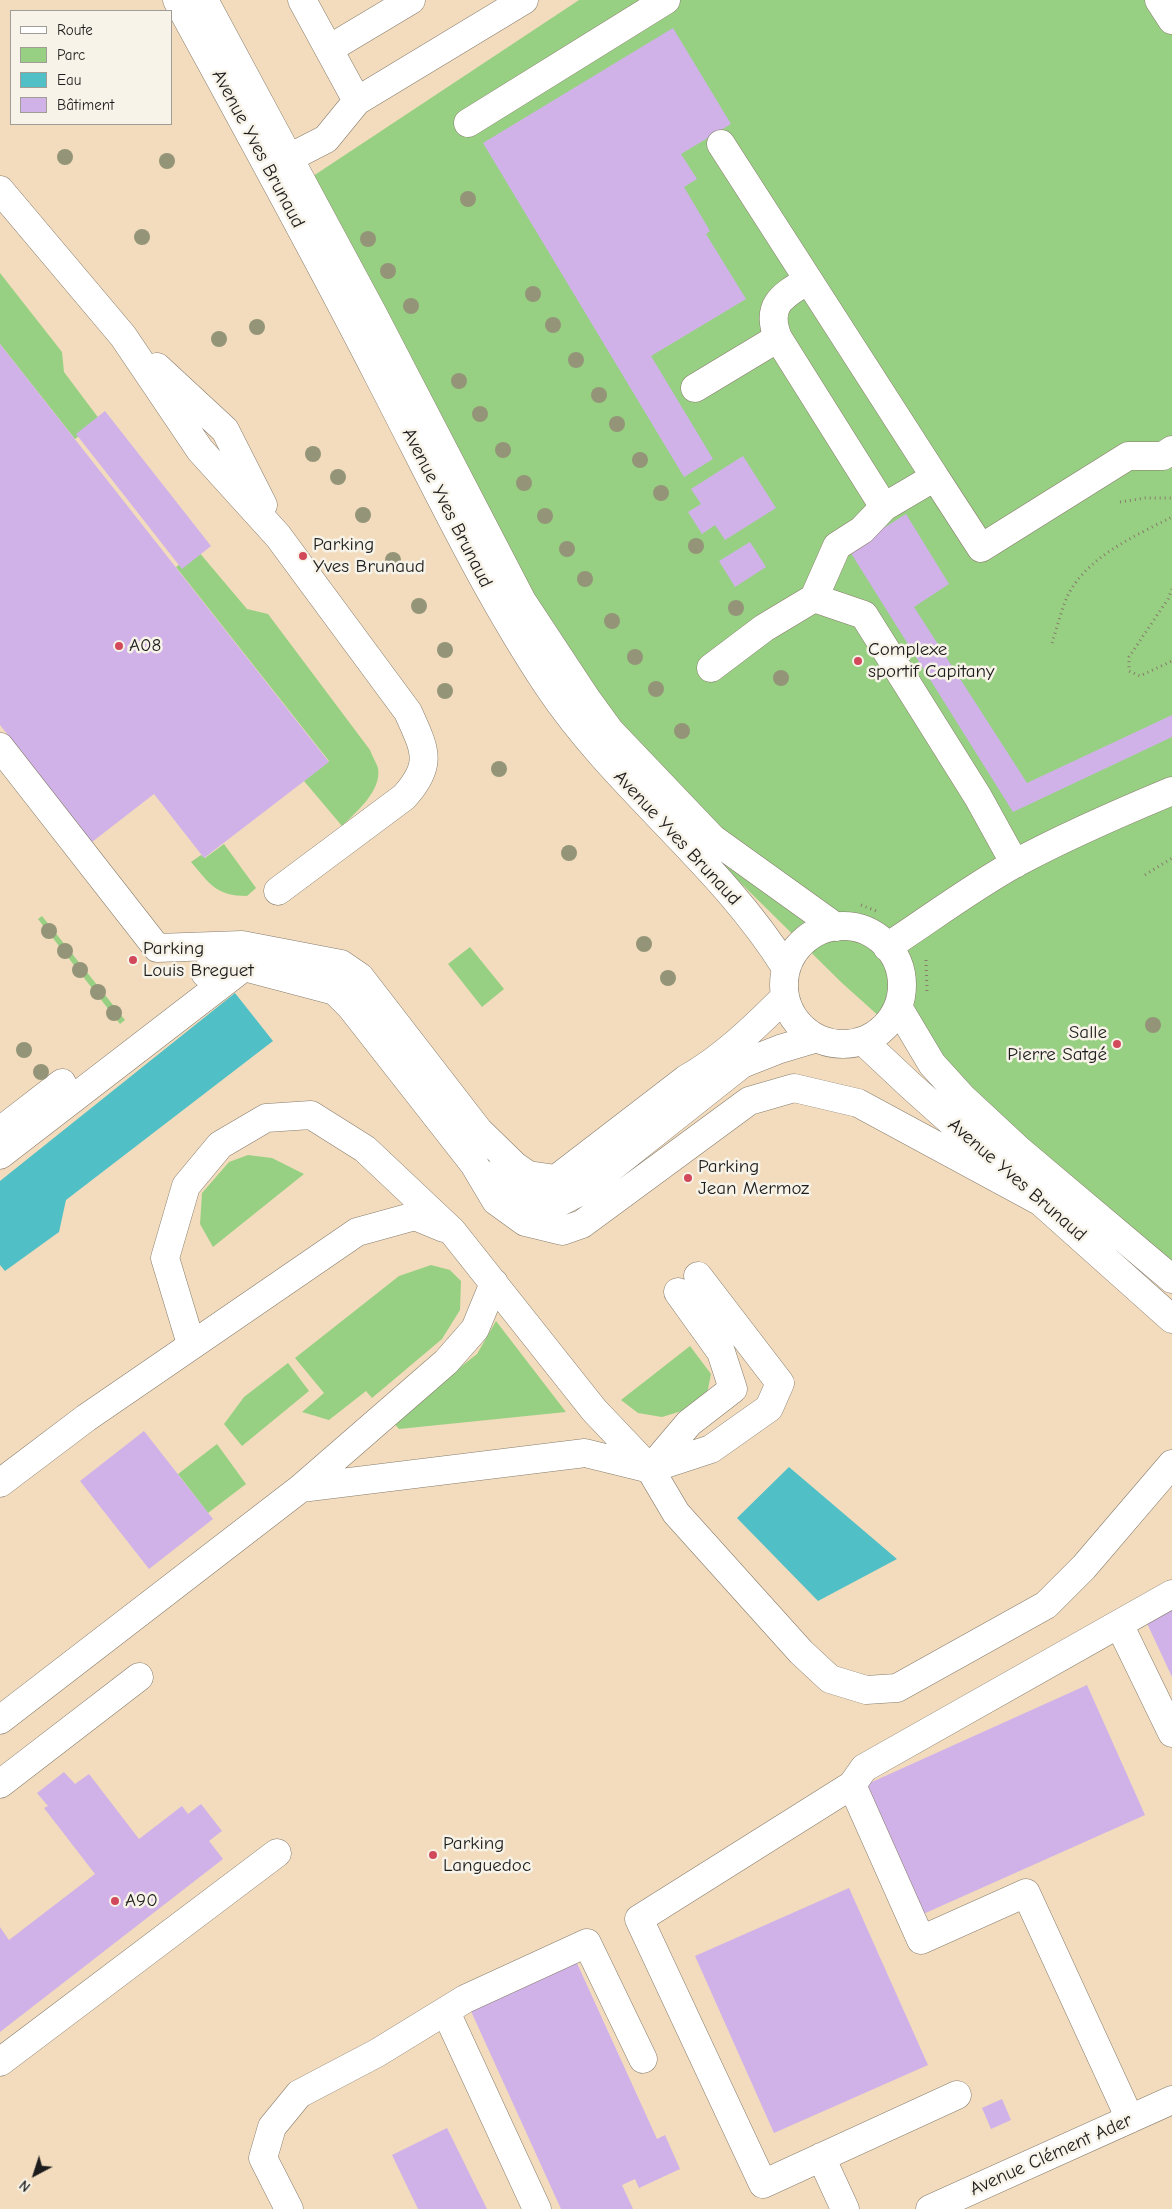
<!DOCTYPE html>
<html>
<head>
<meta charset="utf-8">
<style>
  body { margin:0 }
  #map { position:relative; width:1172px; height:2209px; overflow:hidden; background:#f2dcbd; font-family:"Comic Neue",sans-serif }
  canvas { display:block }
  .legend { position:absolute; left:10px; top:10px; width:162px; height:115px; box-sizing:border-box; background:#f7f3e8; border:1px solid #9f9d96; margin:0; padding:6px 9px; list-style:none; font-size:15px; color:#1c1c1c }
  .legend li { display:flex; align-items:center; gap:10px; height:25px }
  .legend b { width:25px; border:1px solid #9f9d96 }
  .north { position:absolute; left:10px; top:2149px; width:50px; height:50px; -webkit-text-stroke:4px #f7f3e8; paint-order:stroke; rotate:220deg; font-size:14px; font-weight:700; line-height:20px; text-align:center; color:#1c1c1c }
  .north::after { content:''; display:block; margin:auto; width:18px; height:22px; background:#1c1c1c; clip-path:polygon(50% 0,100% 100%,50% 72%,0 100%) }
</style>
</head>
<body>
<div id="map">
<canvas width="1172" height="2209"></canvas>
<ul class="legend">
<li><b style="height:6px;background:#fff"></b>Route</li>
<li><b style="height:14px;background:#98d083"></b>Parc</li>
<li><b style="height:14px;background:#51c0c6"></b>Eau</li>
<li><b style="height:14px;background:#d0b2e9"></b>Bâtiment</li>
</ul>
<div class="north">N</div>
</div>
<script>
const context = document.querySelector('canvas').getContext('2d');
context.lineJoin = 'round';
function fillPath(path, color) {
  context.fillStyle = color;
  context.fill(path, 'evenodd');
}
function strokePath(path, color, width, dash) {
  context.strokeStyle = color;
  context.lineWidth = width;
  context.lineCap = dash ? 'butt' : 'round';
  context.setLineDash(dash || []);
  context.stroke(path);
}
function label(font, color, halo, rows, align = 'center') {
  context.font = font + ' "Comic Neue",sans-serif';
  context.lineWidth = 5;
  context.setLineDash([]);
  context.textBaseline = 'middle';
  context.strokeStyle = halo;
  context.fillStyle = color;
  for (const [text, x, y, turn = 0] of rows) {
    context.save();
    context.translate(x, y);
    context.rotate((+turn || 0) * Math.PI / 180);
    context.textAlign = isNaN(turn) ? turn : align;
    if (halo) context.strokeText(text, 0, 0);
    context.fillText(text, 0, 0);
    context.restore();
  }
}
fillPath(new Path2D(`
  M579 0H1172V1279L842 983 682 825 603 744 292 190Z
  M0 273 62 352 64 372 100 420 75 439 0 344Z
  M198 551 247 609 268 614 370 750C372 756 376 762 378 768 382 791 356 812 342 826L304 781 329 761 176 567Z
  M224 844 256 888 247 896C216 896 210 884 191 862L201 855 205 858Z
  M42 916 125 1020 120 1024 38 919Z
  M470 947 504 989 482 1007 448 964Z
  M248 1155 272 1158 304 1174 213 1247 200 1224 202 1193 229 1162Z
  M431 1265 450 1270 461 1281 460 1310 442 1339 372 1398 366 1391 329 1420 302 1412 324 1393 295 1358 399 1276Z
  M496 1321 566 1412 399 1429 392 1421 477 1354Z
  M690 1346 711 1374 707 1394 698 1406 662 1417 638 1413 621 1400Z
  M288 1363 309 1391 242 1446 224 1424 244 1397Z
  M217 1444 246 1484 208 1513 178 1474Z`), '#98d083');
fillPath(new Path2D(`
  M235 993 273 1041 66 1200 59 1232 5 1271 0 1265V1181Z
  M789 1467 897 1559 818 1601 737 1518Z`), '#51c0c6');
fillPath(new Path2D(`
  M673 28 731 124 681 154 697 179 684 187 710 231 706 234 746 299 651 356 713 459 684 477 483 143Z
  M0 344 329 762 204 858 154 794 92 842 0 725Z
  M105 411 211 546 182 569 76 434Z
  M743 456 776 508 725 540 715 525 702 534 688 512 701 504 691 489Z
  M906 514 949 584 914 607 1027 783 1172 715V737L1013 812 849 550Z
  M750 542 766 567 735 587 719 561Z
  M144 1431 213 1519 149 1569 80 1481Z
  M1172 1607V1677L1145 1619Z
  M1087 1685 1145 1815 921 1915 863 1786Z
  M64 1772 75 1784 89 1774 139 1839 182 1806 188 1814 201 1804 222 1831 209 1841 223 1859 0 2032V1927L9 1940 95 1874 44 1808 48 1806 37 1793Z
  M849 1888 928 2065 774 2133 695 1956Z
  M576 1961 657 2139 665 2135 680 2169 639 2188 635 2179 622 2185 633 2209H561L470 2009Z
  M1002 2099 1011 2120 991 2129 982 2108Z
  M447 2128 487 2209H418L392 2155Z`), '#d0b2e9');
const minor = new Path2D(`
  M177 0C245 125 314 250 379 377 433 481 483 588 548 686 617 789 720 862 786 968
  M204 0 373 314 522 601 586 698 610 731 712 838 836 927
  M302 0 357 101 524 0
  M1159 0 1172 20
  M329 49 411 0
  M468 123 666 0
  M721 144 935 477 884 507 778 338C765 305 782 296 808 280
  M289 158 326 139 357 101
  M0 190 123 336 200 450 278 536 408 712C425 750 434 764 404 797L278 891
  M157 367 225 430 263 505
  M695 388 778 338
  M935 477 981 548 1128 456H1163L1172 450
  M814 598 837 546 862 530 884 507
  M711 668 764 628 814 598 864 615 978 797 1015 864
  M0 747 157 948 242 945
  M784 985a59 59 0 1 1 118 0a59 59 0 1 1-118 0Z
  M887 947C930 919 971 888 1016 863 1066 836 1119 813 1172 791
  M205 973 242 945 341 964 360 977 479 1131 515 1166 528 1175 556 1179 686 1079C723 1058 755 1027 785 997
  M898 1007 932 1064 962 1097 1019 1150 1172 1279
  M863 1041 911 1086 1172 1319
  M0 1131 62 1083
  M0 1155 244 967 335 991 351 1007 474 1164 496 1201 525 1222 562 1231 582 1224 749 1101 794 1088 858 1103 1043 1203
  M492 1175 543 1205 558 1203 583 1190 742 1064 780 1049 817 1038
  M191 1344 165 1258 186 1186 220 1145 266 1118 311 1115 365 1149 452 1231 594 1410 650 1469
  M650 1469 711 1449 769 1408 780 1383 698 1276
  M650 1469 689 1423 733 1389 721 1352 678 1292
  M0 1483 86 1418 357 1232 415 1216 444 1228
  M301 1488 446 1362 475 1329 494 1283
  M1119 1624 1172 1733
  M0 1720 301 1488 585 1453 650 1469 676 1513 801 1652 830 1679 866 1690 897 1688 1046 1605 1084 1567 1172 1464
  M0 1784 139 1677
  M852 1785 864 1768 1172 1594
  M446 2012 537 2209
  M0 2062 277 1853
  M957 2095 763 2184 639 1919 852 1785 921 1940 1026 1893 1130 2119
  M821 2157 845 2209
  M289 2209 263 2158 272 2127 299 2094 377 2053 465 1999 587 1943 643 2059
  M930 2209 1172 2100`);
strokePath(minor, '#877c6c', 29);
strokePath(new Path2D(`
  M1120 502 1145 498H1172
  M1172 589 1168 599 1129 657V671L1140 676 1172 661
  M1052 643C1057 628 1061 610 1068 595 1088 556 1135 536 1172 517
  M1145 875 1172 858
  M861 905 879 912
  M926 960 927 991`), '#877c6c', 3, [1, 4]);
strokePath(minor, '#fff', 28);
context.fillStyle = '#949578';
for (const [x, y] of [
  [65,157],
  [167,161],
  [468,199],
  [142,237],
  [368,239],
  [388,271],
  [533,294],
  [411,306],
  [553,325],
  [257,327],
  [219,339],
  [576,360],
  [459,381],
  [599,395],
  [480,414],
  [617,424],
  [503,450],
  [313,454],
  [640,460],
  [338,477],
  [524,483],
  [661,493],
  [363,515],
  [545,516],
  [696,546],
  [567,549],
  [393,560],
  [585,579],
  [419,606],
  [736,608],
  [612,621],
  [445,650],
  [635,657],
  [781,678],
  [656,689],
  [445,691],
  [682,731],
  [499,769],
  [569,853],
  [49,931],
  [644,944],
  [65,951],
  [80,970],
  [668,978],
  [98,992],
  [114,1013],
  [1153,1025],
  [24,1050],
  [41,1072]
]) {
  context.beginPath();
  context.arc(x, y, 8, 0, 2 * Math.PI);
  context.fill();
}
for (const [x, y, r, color] of [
  [303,556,5,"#d1495b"],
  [119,646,5,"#d1495b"],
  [858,661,5,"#d1495b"],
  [133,960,5,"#d1495b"],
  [1117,1044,5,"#d1495b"],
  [688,1178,5,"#d1495b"],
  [433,1855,5,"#d1495b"],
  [115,1901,5,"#d1495b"]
]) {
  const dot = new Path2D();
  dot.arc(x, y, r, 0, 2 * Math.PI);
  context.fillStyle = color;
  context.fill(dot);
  strokePath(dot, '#f7f3e8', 2);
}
label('19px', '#1c1c1c', '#f7f3e8', [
  ["Avenue Yves Brunaud",258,149,62],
  ["Avenue Yves Brunaud",447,508,63],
  ["Avenue Yves Brunaud",677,838,47],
  ["Avenue Yves Brunaud",1017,1180,41],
  ["Avenue Clément Ader",1051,2155,-24]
]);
label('19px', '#1c1c1c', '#f7f3e8', [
  ["Parking",313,545],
  ["Yves Brunaud",313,567],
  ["A08",129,646],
  ["Complexe",868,650],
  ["sportif Capitany",868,672],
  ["Parking",143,949],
  ["Louis Breguet",143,971],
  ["Salle",1107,1033,"right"],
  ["Pierre Satgé",1107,1055,"right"],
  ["Parking",698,1167],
  ["Jean Mermoz",698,1189],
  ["Parking",443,1844],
  ["Languedoc",443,1866],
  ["A90",125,1901]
], 'left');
</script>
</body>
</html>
